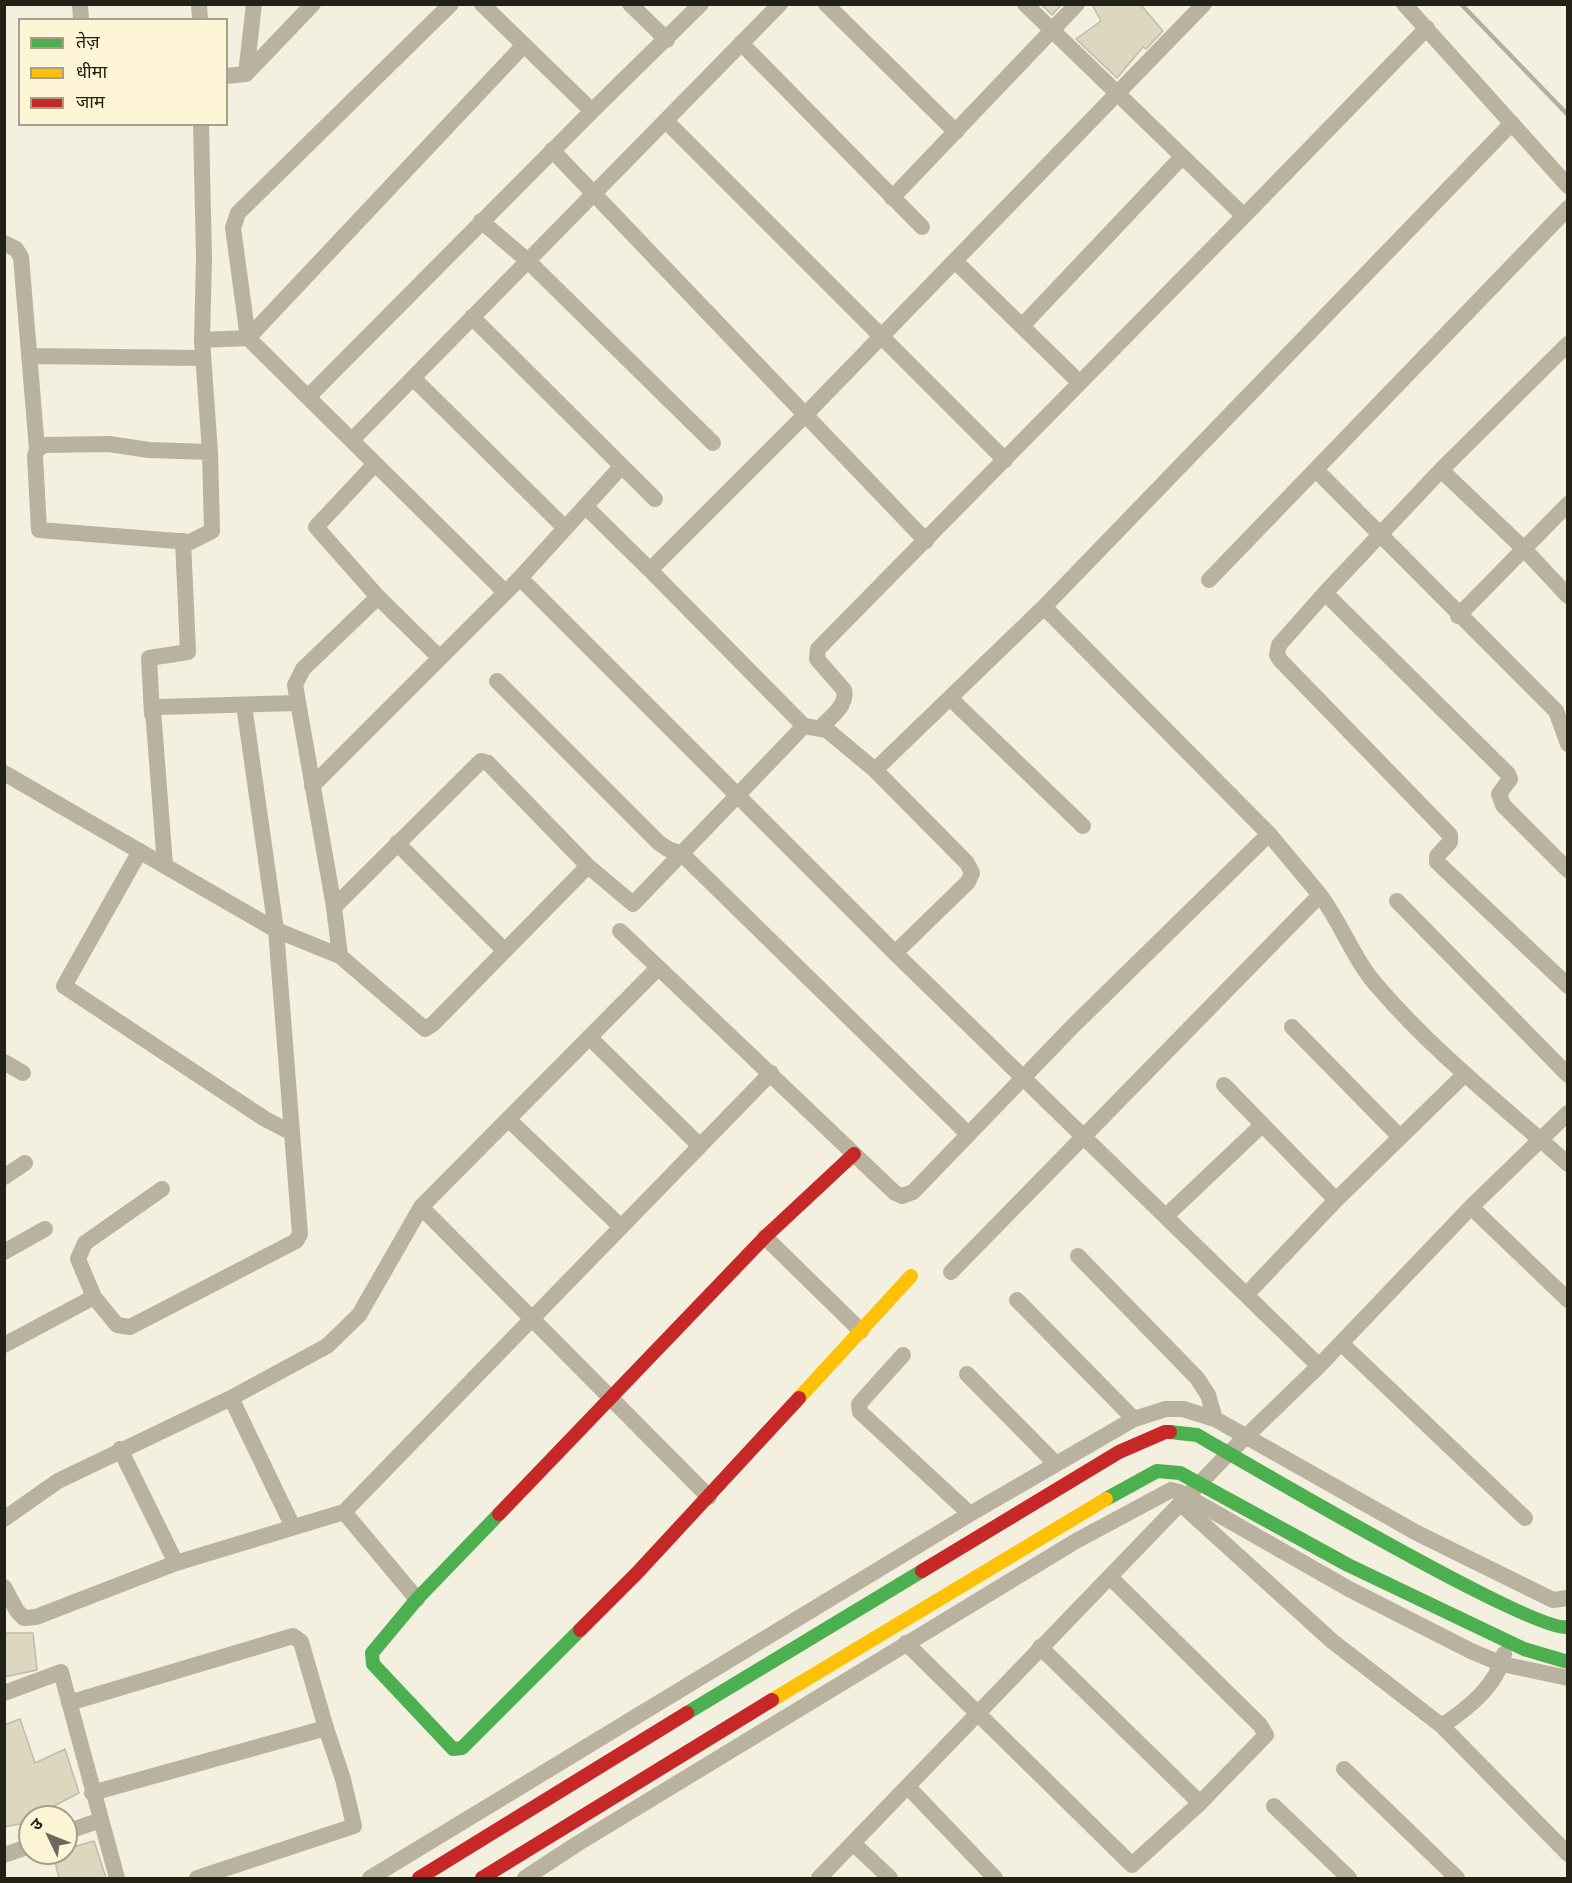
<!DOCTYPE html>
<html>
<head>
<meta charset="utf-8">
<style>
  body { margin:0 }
  #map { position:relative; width:1572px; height:1883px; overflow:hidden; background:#f4f0df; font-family:"Libre Baskerville","Noto Sans Devanagari",serif }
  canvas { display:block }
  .frame { position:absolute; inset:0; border:6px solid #232015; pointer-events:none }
  .legend { position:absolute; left:18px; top:18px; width:210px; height:108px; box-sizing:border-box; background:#fdf5d6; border:2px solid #a6a089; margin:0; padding:8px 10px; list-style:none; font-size:18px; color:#232015 }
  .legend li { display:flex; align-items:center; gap:12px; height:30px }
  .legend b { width:30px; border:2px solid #a6a089 }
  .north { position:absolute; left:18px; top:1805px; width:60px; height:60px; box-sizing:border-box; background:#fdf5d6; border:2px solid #a6a089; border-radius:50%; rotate:313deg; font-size:16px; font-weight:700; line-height:24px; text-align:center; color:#232015 }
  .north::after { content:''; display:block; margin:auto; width:21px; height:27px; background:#6c695c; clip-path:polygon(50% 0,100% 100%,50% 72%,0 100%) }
</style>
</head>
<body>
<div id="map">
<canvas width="1572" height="1883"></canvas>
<div class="frame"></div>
<ul class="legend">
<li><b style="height:8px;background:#4caf50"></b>तेज़</li>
<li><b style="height:8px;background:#ffc107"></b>धीमा</li>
<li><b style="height:8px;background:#c62828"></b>जाम</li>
</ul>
<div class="north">उ</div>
</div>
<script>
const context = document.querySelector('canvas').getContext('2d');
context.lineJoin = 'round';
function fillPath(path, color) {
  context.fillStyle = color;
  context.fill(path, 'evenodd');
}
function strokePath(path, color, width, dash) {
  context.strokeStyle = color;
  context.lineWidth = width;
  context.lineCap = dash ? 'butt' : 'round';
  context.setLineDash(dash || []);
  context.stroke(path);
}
const building = new Path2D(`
  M1041 4H1062L1052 15Z
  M1092 4H1140L1163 31 1146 49 1143 47 1117 78 1076 39 1101 21Z
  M4 1633H33L37 1670 4 1677Z
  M20 1719 35 1763 65 1749 79 1793 46 1810 49 1817H30V1822L4 1827V1725Z
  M94 1841 106 1878H59L53 1853H66V1849Z`);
fillPath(building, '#ddd7bf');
strokePath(building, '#bebaad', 1.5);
strokePath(new Path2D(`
  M80 4 81 20
  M199 4 200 20
  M451 4 238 213 233 228 248 338 505 592
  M482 4 592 111
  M630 4 667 40
  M826 4 956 132
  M1025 4 1244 216 1427 28
  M1404 4 1568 186
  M741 43 922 227
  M246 74 254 4
  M226 76 246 74 313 4
  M666 121 1005 460
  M201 124 204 258 202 340 210 452 212 531 190 542 39 530 35 456 37 449 45 445 109 444 149 450 210 452
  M552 150 926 541
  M892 198 1077 4
  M481 221 528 261 713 443
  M4 243 16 249 21 257 37 449
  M955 261 1080 383
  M472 317 655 499
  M1022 326 1182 157
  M202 340 248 338 524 45
  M1568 344 1441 470 1325 593 1508 774 1510 779 1499 794 1503 805 1568 870
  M29 356 202 358
  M413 378 564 527
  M308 397 592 111 701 4
  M352 440 780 4
  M375 464 316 527 378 597 440 658
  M1316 470 1556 711 1568 744
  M1441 470 1523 548 1568 596
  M585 506 650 570
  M520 578 895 953 1319 1366
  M1209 580 1568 208
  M1325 593 1279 645 1277 655 1281 661 1450 835V842L1437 856V862L1568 986
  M1458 616 1568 504
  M497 681 659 843 668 849 682 854 968 1134
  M951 699 1083 826
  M152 714 149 658 188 652 183 541
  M820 728C830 718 848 705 844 690L817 659 818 649 1244 216
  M875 770 827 730 804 726 650 570 805 415 1204 4
  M4 773 276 930 340 956 334 907 295 685 303 669 378 597
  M312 786 520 578 621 467
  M397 843 504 950
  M140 851 64 986 265 1119 292 1133
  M165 865 153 710 158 707 297 703
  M1320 895C1342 924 1354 961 1379 988 1435 1053 1504 1107 1568 1164
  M1397 901 1568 1075
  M334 907 481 761 488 763 588 866 633 904 804 726
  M620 931 895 1193 902 1196 913 1192 1073 1026 1269 834
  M895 953 968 882 972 873 967 863 875 770 1044 607 1512 123
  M340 956 425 1029 433 1024 588 866
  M1292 1027 1400 1137
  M589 1037 699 1145
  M4 1062 23 1073
  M1224 1085 1336 1200
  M508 1119 620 1226
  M4 1177 25 1163
  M421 1207 709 1497
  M1471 1207 1568 1300
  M1166 1216 1262 1125
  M765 1237 861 1331
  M4 1252 45 1229
  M1078 1256 1197 1378 1208 1395 1215 1419
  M951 1272 1320 895 1269 834 1044 607
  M1246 1295 1336 1200 1465 1074
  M94 1297 78 1259 85 1243 162 1189
  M1017 1300 1134 1419
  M1341 1343 1525 1518
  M4 1345 94 1297 117 1325 130 1327 296 1241 300 1234 276 930 244 705
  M903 1355 859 1404 860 1412 970 1514
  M967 1374 1056 1464
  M231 1398 293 1527
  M120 1449 176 1563
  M1181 1504 1332 1641 1442 1726 1568 1854
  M344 1512 417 1599
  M4 1519 58 1481 231 1398 327 1346 359 1315 421 1207 658 968
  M4 1587 17 1611 24 1618 36 1617 176 1563 344 1512 771 1073
  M906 1643 1132 1865 1200 1803 1266 1735 1260 1725 1110 1577
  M1040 1647 1200 1803
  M4 1693 61 1672 117 1878
  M69 1703 293 1636 301 1642 326 1728 92 1793
  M1442 1726C1468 1708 1497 1686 1504 1654
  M1344 1769 1457 1878
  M908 1787 995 1878
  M1274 1806 1349 1878
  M66 1832 101 1820
  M854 1844 890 1878
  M4 1855 30 1846
  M197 1878 354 1826 343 1779 326 1728
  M370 1878 970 1514 1134 1419 1166 1409H1183L1215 1419 1417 1533 1553 1600 1568 1598
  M525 1878 577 1844 1076 1541 1171 1490 1179 1492 1349 1589 1471 1651 1502 1664 1568 1678
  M819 1878 1229 1453 1319 1366 1471 1207 1568 1113`), '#b8b29f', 16);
strokePath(new Path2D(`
  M1170 1432 1197 1435C1246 1463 1535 1634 1568 1627
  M1106 1499 1157 1471 1180 1473 1348 1565 1524 1649 1568 1662
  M499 1514 417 1599 372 1653 373 1664 453 1749 462 1748 580 1630
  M687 1713 922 1571`), '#4caf50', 14);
strokePath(new Path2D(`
  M799 1398 911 1276
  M772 1700 1106 1499`), '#ffc107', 14);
strokePath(new Path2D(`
  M499 1514 765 1237 854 1154
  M922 1571 1119 1452 1165 1432H1170
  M580 1630 637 1573 799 1398
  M419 1878 687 1713
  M482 1878 772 1700`), '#c62828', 14);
strokePath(new Path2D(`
  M1461 4 1568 115`), '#b3ae9e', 4.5);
</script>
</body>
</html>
